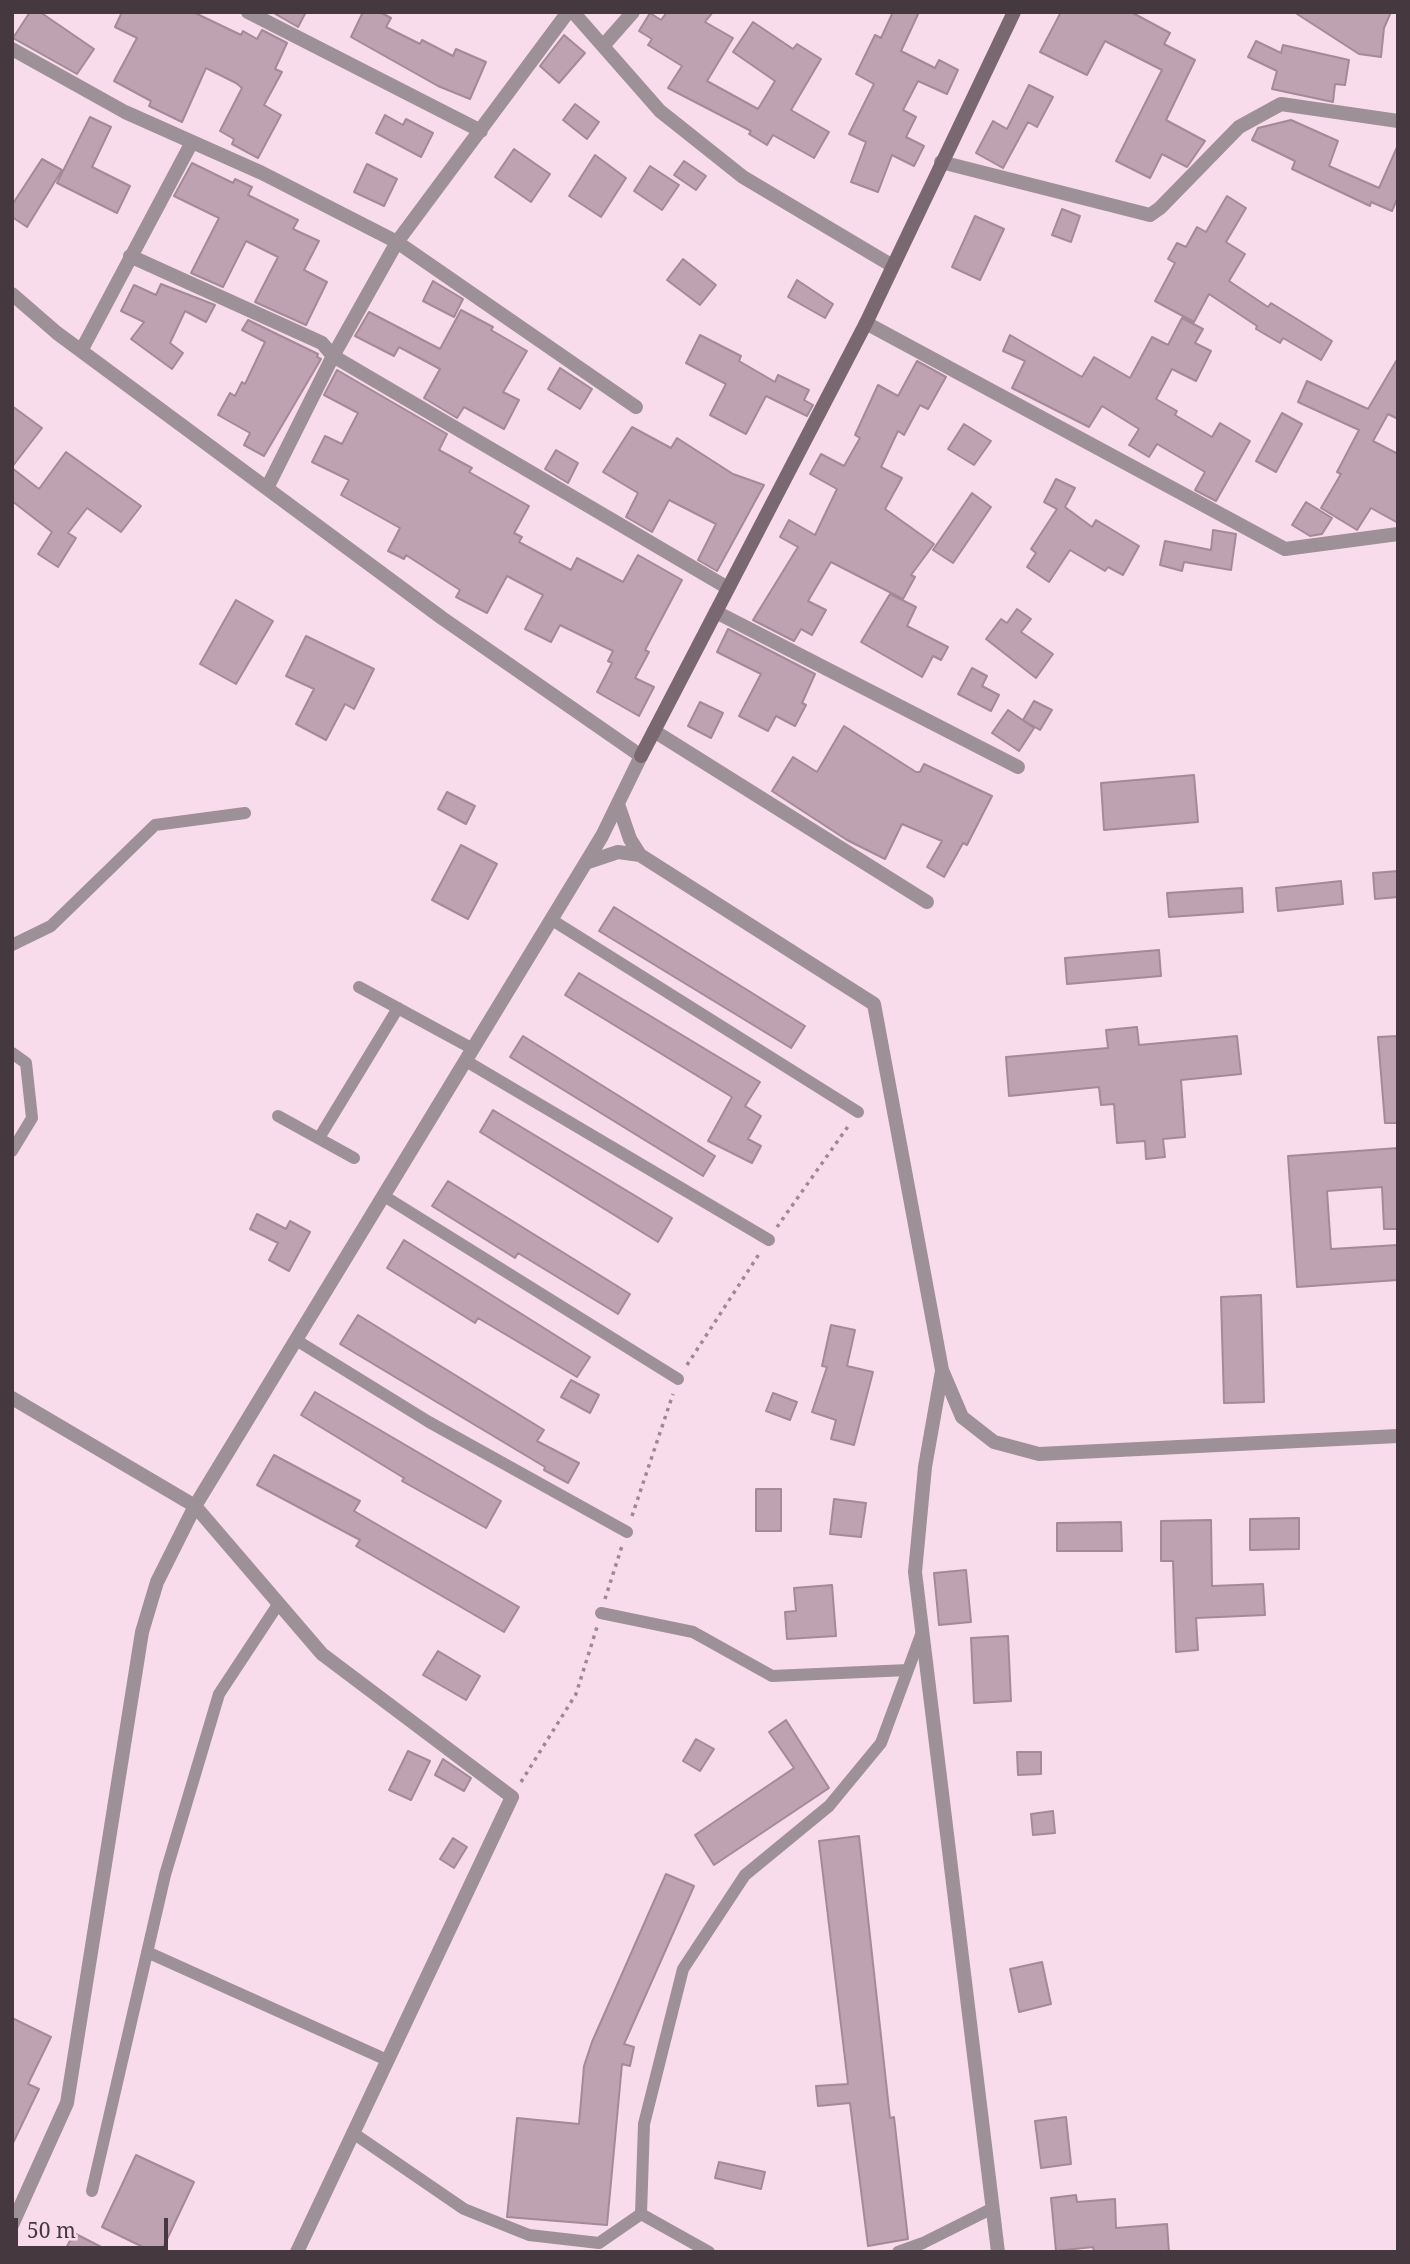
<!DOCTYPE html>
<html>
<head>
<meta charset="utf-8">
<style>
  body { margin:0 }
  #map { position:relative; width:1410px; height:2264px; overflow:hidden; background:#f9dceb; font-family:"Noto Serif",serif }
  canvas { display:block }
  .frame { position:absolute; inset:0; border:14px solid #45393f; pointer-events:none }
  .scale { position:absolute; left:14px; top:2218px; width:154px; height:32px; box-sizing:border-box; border:4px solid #45393f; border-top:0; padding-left:9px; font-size:21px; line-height:24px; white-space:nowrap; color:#45393f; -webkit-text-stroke:5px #f9dceb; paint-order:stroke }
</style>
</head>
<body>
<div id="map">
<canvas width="1410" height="2264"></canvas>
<div class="frame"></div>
<div class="scale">50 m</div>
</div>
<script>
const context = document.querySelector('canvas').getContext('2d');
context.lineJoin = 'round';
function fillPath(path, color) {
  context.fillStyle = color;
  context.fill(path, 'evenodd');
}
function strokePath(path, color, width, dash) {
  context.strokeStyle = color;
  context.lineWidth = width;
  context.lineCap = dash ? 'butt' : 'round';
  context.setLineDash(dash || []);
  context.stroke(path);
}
const building = new Path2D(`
  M30 12H40L94 49 77 74 13 38Z
  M122 12H193L241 35 243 31 257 39 262 30 287 43 275 69 282 72 264 105 281 115 258 158 232 144 234 139 220 131 242 88 236 83 206 68 182 122 149 106 151 101 114 81 137 38 115 27Z
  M272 12H306L298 27Z
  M363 12H380L391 18 386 27 420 44 422 40 453 56 456 49 486 62 470 99 438 86 351 37Z
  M667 12H713L705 22 733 38 707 81 758 109 775 81 733 52 753 22 793 49 797 44 821 59 791 110 829 132 814 158 773 135 767 145 749 134 751 131 668 88 682 66 648 45 652 39 639 31 650 13 661 20Z
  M893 12H919L901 51 935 68 939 60 958 70 947 94 918 81 903 110 916 117 906 137 924 146 914 166 892 155 878 192 851 182 866 142 849 134 874 84 856 74 875 35 881 38Z
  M1061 12H1131L1170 33 1164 44 1195 60 1166 120 1205 141 1187 167 1162 154 1150 178 1116 161 1162 70 1105 41 1087 75 1040 52Z
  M1294 12H1391L1384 28 1381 57 1359 54Z
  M564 35 585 53 559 83 540 66Z
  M1256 41 1281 53 1283 45 1349 60 1345 85 1335 84 1333 102 1272 89 1277 71 1248 57Z
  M1029 85 1053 97 1037 127 1028 122 1003 168 976 153 993 121 1007 129Z
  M575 104 599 122 587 139 563 120Z
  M385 115 403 125 406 119 433 133 421 157 376 133Z
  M90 117 111 127 92 167 130 186 117 213 57 183Z
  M1291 120 1338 141 1329 166 1379 188 1398 145V197L1392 211 1371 202 1370 206 1292 169 1295 161 1252 140 1258 128Z
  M514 149 550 174 531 202 495 177Z
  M595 155 626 178 601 217 569 196Z
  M42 159 62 170 27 227 12 217V205Z
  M684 161 706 176 696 190 674 175Z
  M192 163 233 183 235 179 252 187 248 195 298 220 293 229 319 241 304 270 327 282 306 325 255 302 278 257 246 241 223 287 191 273 219 218 174 196Z
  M367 164 397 179 384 206 354 192Z
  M650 166 679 185 662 210 634 191Z
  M1227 196 1246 208 1226 242 1245 254 1229 281 1268 307 1271 303 1332 341 1321 360 1283 338 1280 343 1256 329 1257 326 1209 294 1194 322 1155 301 1175 263 1168 259 1177 243 1186 247 1197 227 1206 232Z
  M1062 209 1080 216 1071 242 1052 235Z
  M975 216 1004 229 980 280 952 267Z
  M683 259 716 285 700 305 667 280Z
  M797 280 833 304 825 318 788 297Z
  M433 281 463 299 454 317 423 301Z
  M161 284 215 305 206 322 185 311 170 343 183 353 172 369 131 339 144 322 121 311 134 285 156 295Z
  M461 310 493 327 491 330 527 351 503 392 519 400 504 429 464 407 457 418 424 398 440 369 399 347 394 356 355 336 369 312 440 349Z
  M1182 318 1203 329 1195 343 1211 351 1196 381 1172 369 1156 399 1177 411 1175 415 1212 437 1220 423 1250 441 1216 501 1195 490 1205 472 1157 444 1149 457 1129 445 1139 429 1102 406 1089 427 1012 388 1025 361 1003 351 1010 335 1082 377 1094 357 1130 378 1152 337 1168 345Z
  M248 320 318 354 317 357 321 359 264 456 244 445 250 433 218 415 230 393 235 396 242 382 245 384 265 342 242 330Z
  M700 335 741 356 739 361 775 382 778 375 809 390 804 400 813 405 807 416 766 396 746 434 710 415 726 384 686 363Z
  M1398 358V419L1388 414 1373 441 1398 454V523L1371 508 1357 530 1321 508 1341 474 1337 472 1359 430 1298 402 1307 381 1368 409Z
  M917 361 946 377 928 409 920 405 904 435 898 431 881 467 902 478 885 509 934 544 911 575 915 577 903 599 831 562 808 601 826 610 812 635 801 629 794 641 753 620 798 547 780 537 789 520 815 535 837 489 810 474 821 454 844 466 860 438 855 435 878 385 898 396Z
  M560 368 592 389 580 409 548 389Z
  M337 370 447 434 439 450 472 468 469 472 529 506 514 533 522 537 519 542 571 570 577 558 623 582 638 555 682 580 645 650 649 652 635 678 654 687 639 716 597 692 612 663 608 661 613 651 560 625 551 642 525 629 543 595 507 576 487 613 456 597 460 590 406 555 404 559 388 551 400 528 341 495 349 480 312 462 325 436 342 444 358 413 324 395Z
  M12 406 42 428 12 467Z
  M1282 413 1302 424 1276 472 1256 461Z
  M964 424 991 441 974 465 948 449Z
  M632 427 671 448 677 438 733 474 764 485 717 571 698 560 716 524 669 500 652 532 626 517 638 493 603 472Z
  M556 450 578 463 568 483 545 469Z
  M66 452 141 506 121 532 87 508 68 533 76 538 58 567 38 554 52 532 12 501V468L39 489Z
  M1056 479 1075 488 1065 507 1092 527 1096 520 1139 546 1123 575 1108 567 1105 571 1070 550 1049 582 1027 567 1036 553 1031 549 1057 509 1044 502Z
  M972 493 991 507 953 563 933 550Z
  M1306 502 1332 518 1322 534 1310 536 1292 525Z
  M1213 530 1236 534 1231 570 1184 562 1182 571 1160 565 1165 541 1211 550Z
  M890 594 916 607 907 626 948 647 941 660 933 656 922 677 861 642Z
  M236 600 273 621 236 684 200 664Z
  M1017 609 1031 619 1021 632 1053 654 1036 678 986 639 1001 619 1007 623Z
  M728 629 815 674 802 703 806 705 795 726 776 716 768 731 739 716 761 674 717 652Z
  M306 636 374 669 354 709 345 704 326 740 296 724 314 689 286 676Z
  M972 668 987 676 982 686 999 695 991 711 958 694Z
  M1034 701 1052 710 1040 730 1023 720Z
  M700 702 723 713 711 738 688 726Z
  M1008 710 1034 728 1019 751 992 733Z
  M844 726 916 772H920L924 764 992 796 967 845 963 843 944 877 927 867 942 841 902 824 885 859 847 840 772 791 793 757 817 772Z
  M1194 775 1198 822 1104 830 1101 783Z
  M447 792 475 806 466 824 438 809Z
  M461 845 497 864 468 919 432 900Z
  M1398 871V897L1375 899 1373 873Z
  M1341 881 1343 904 1278 911 1276 888Z
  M1242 888 1243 912 1169 917 1167 893Z
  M614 907 805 1026 791 1048 599 931Z
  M1159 950 1161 976 1067 984 1065 958Z
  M579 973 760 1082 745 1106 761 1116 748 1139 761 1146 752 1163 708 1141 732 1097 565 995Z
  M1137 1027 1139 1045 1237 1036 1241 1074 1181 1080 1185 1137 1163 1139 1165 1157 1146 1159 1145 1141 1117 1143 1114 1104 1101 1105 1099 1087 1009 1096 1006 1057 1108 1048 1106 1030Z
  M523 1036 715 1156 703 1176 510 1057Z
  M1398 1036V1123H1385L1378 1037Z
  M493 1110 672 1218 658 1242 480 1132Z
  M1398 1148V1229H1384L1382 1187 1327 1191 1331 1249 1398 1245V1280L1297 1287 1288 1156Z
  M448 1181 630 1294 618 1314 518 1253 515 1258 432 1206Z
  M257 1214 286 1229 290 1221 310 1232 289 1271 269 1260 278 1243 250 1229Z
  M404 1240 590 1357 577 1377 478 1318 475 1323 387 1268Z
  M1261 1295 1264 1402 1224 1403 1221 1297Z
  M358 1315 544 1430 537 1441 579 1463 568 1483 544 1470 545 1467 340 1344Z
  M831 1325 855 1330 847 1366 873 1372 854 1445 831 1439 836 1420 812 1412 827 1367 822 1366Z
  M571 1380 599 1395 590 1413 561 1397Z
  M315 1392 501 1501 486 1528 402 1481 404 1478 301 1415Z
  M773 1393 797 1402 790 1420 766 1411Z
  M274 1455 360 1501 354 1511 519 1607 504 1632 356 1546 360 1540 257 1485Z
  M756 1489H781V1531H756Z
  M834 1499 866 1503 861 1537 830 1534Z
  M1299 1518V1549L1250 1550V1519Z
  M1211 1520 1212 1586 1263 1584 1265 1615 1196 1618 1198 1650 1176 1652 1173 1561H1161V1521Z
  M1121 1522 1122 1551H1057V1523Z
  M966 1570 971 1622 939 1625 934 1573Z
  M832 1585 836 1636 787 1639 785 1612 796 1611 794 1588Z
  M1008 1636 1011 1701 974 1703 971 1638Z
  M438 1651 480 1676 466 1700 423 1675Z
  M786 1720 829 1788 714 1865 695 1835 794 1768 769 1732Z
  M696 1739 714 1749 700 1771 683 1761Z
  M408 1751 430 1761 411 1800 389 1790Z
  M1017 1752H1041V1774L1018 1775Z
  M443 1759 471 1778 464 1791 435 1775Z
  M1053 1811 1055 1833 1033 1835 1031 1814Z
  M859 1836 890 2118 894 2117 908 2239 868 2246 850 2103 818 2106 816 2086 848 2084 819 1841Z
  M453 1838 467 1847 454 1868 440 1859Z
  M666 1874 694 1886 624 2044 634 2047 630 2066 622 2064 607 2225 507 2217 517 2118 579 2124 584 2066 592 2042Z
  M1042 1962 1051 2004 1019 2012 1010 1969Z
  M12 2018 51 2037 28 2084 39 2089 12 2145Z
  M1066 2117 1071 2164 1041 2168 1035 2121Z
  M136 2155 194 2182 161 2252H153L102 2227Z
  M719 2162 765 2172 761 2189 715 2178Z
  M1076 2195 1077 2202 1115 2199 1116 2228 1167 2224 1169 2252H1094L1093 2247 1056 2251 1051 2198Z
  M74 2233 111 2252H64Z`);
fillPath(building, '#bea2b1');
strokePath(building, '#a48997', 2);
strokePath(new Path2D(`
  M777 1227 849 1125
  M687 1365 761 1251
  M632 1516 673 1394
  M605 1599 622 1546
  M521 1782 576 1694 597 1627`), '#9d8893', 3.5, [3.5, 5]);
strokePath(new Path2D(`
  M552 920 858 1112
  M12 945 51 926 155 825 245 813
  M359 987 473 1049
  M12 1053 26 1063 32 1118 12 1151
  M466 1061 769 1240
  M278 1116 354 1158
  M319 1138 398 1008
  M384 1196 678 1379
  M296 1340 429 1422 627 1532
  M601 1613 693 1632 772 1676 908 1670
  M147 1952 387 2060
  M353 2133 464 2209 529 2235 599 2243 641 2214
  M92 2191 165 1875 219 1694 279 1603
  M709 2252 641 2214 644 2124 683 1969 745 1875 829 1806 881 1743 922 1632
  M898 2252 923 2243 993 2208`), '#9d9097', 12);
strokePath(new Path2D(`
  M248 12 481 131
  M573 12 660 111 743 177 891 265
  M603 46 633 12
  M12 49 125 112 262 173 397 242 636 407
  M941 162 1150 215 1160 208 1239 127 1281 104 1398 121
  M130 256 322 343 333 356 728 588
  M12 294 57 333 442 618 641 756 602 836 195 1506 157 1582 142 1632 67 2103 12 2225
  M866 323 1285 549 1398 534
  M81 351 192 142
  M267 488 333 356 397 242 568 12
  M716 612 1018 767
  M654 731 927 902
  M618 804 630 839 640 855 874 1004 942 1370 962 1417 994 1442 1039 1454 1398 1436
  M588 862 618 852 640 855
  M942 1371 925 1467 915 1572 998 2252
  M12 1398 195 1506 322 1654 512 1797 297 2252`), '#9d9097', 14);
strokePath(new Path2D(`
  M641 756 866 323 1014 12`), '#7a6871', 14);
</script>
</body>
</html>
